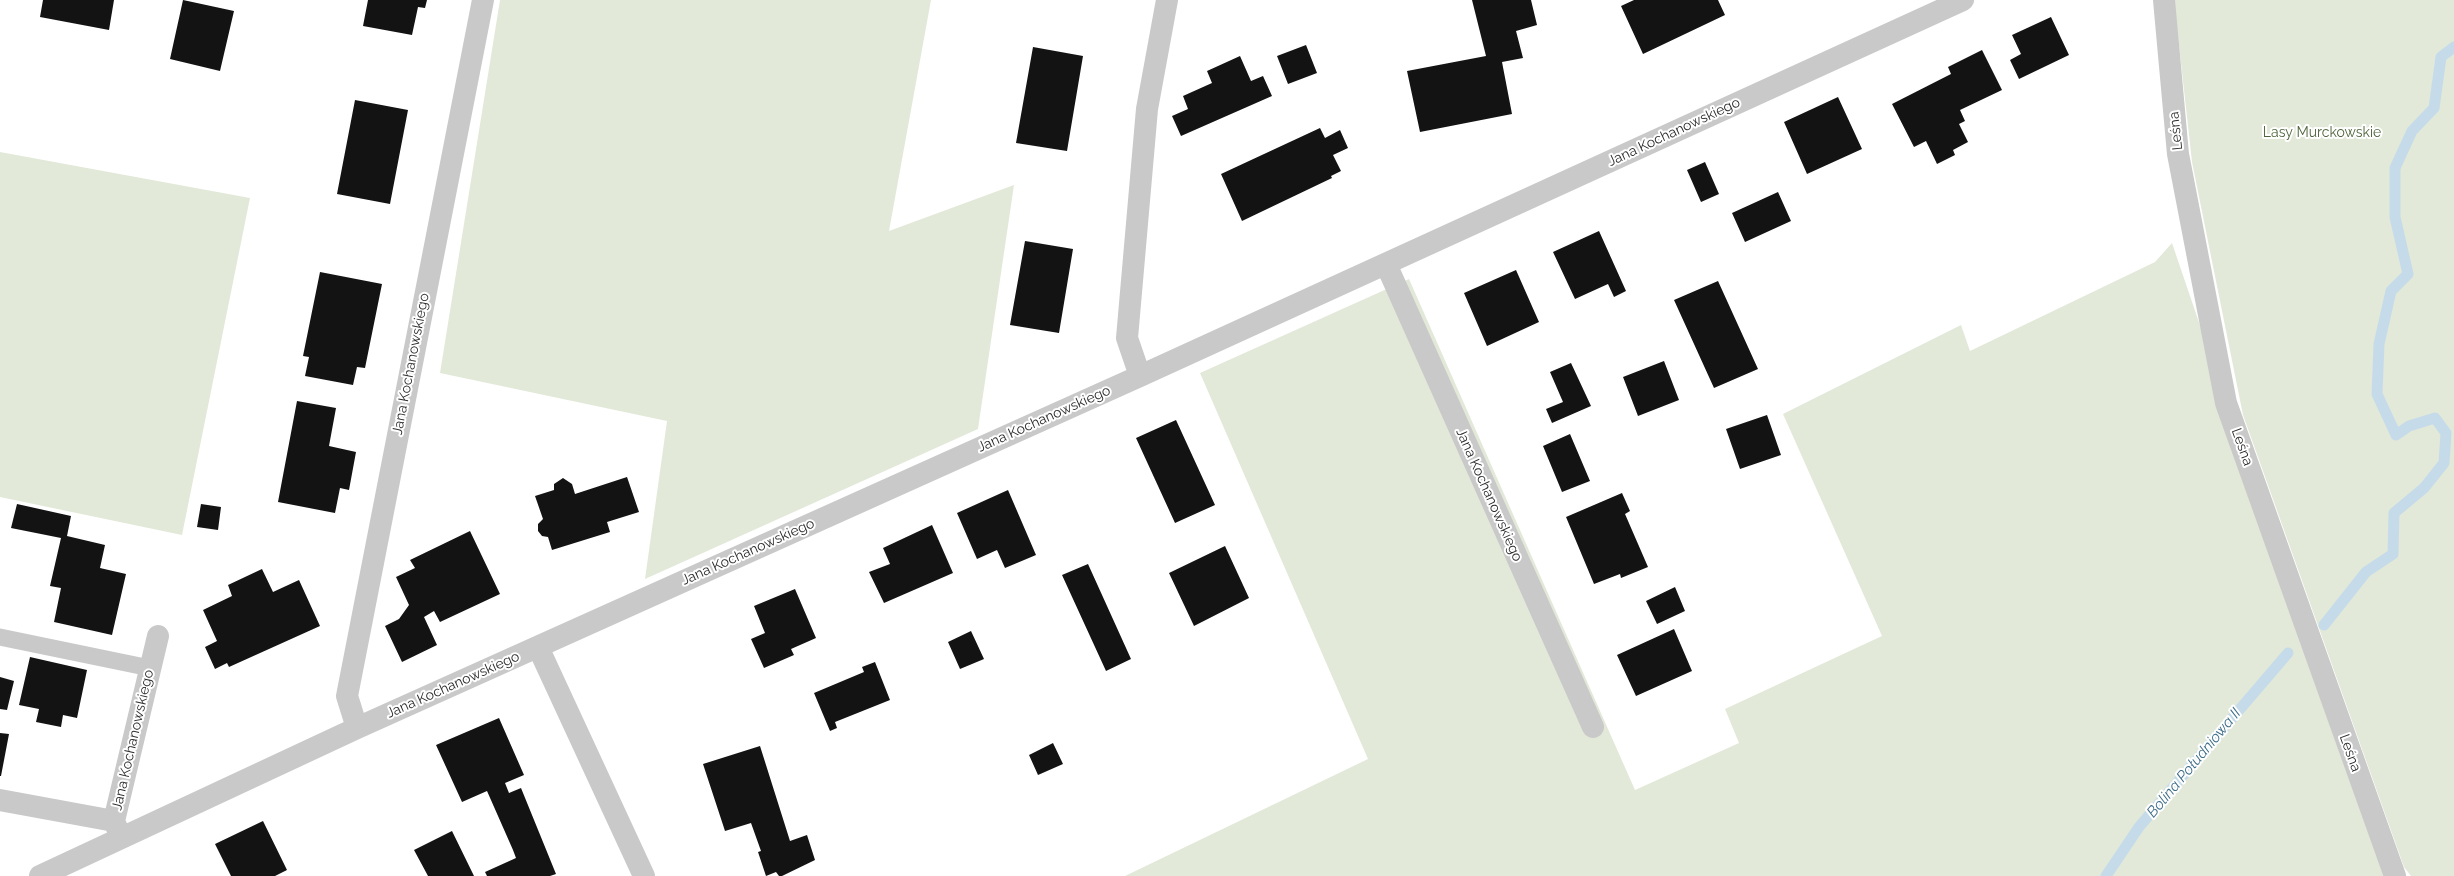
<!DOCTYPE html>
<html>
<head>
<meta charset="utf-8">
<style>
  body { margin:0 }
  canvas { display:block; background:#fff }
</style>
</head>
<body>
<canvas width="2454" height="876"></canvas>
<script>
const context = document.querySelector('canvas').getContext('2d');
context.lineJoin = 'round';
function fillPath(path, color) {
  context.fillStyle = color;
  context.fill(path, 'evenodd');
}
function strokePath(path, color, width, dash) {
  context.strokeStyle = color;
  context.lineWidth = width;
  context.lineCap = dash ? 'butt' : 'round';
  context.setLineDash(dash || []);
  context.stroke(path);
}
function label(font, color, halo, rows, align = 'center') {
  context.font = font + ' Raleway,sans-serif';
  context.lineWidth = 4;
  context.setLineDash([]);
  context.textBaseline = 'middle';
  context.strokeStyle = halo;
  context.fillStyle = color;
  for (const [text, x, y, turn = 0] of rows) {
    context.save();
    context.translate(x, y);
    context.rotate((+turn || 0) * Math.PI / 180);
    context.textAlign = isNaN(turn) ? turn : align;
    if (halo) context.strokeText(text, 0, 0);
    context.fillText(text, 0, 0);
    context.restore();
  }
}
fillPath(new Path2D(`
  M500 0H931L889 231 1014 185 978 429 645 579 667 421 440 373Z
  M2174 0H2454V876H2411L2404 867 2243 415 2192 162Z
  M0 152 250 198 182 535 0 497Z
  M2172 243 2387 876H1125L1368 759 1200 373 1409 279 1635 790 1739 743 1725 709 1882 636 1783 414 1961 325 1970 351 2155 262Z`), '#e2e9d9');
strokePath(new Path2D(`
  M2324 625 2366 572 2393 554 2394 513 2424 488 2444 463 2446 433 2435 418 2409 426 2396 435 2377 394 2379 344 2391 291 2408 274 2395 217V168L2412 131 2434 108 2441 57 2454 47
  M2106 876 2139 827 2288 653`), '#c6dbe9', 11);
fillPath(new Path2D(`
  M43 0H114L109 30 40 17Z
  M183 0 234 11 220 71 170 59Z
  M368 0H427L425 8 418 7 412 35 363 26Z
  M1472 0H1531L1537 25 1516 31 1523 58 1502 62 1512 114 1420 132 1407 71 1486 56Z
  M1634 0H1718L1725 15 1643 54 1621 6Z
  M2051 17 2069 55 2019 79 2010 60 2021 54 2012 35Z
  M1306 45 1317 73 1288 84 1277 56Z
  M1033 47 1083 56 1067 151 1016 143Z
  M1982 50 2002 90 1960 110 1965 121 1959 124 1968 142 1953 150 1955 155 1937 164 1926 141 1914 147 1892 104 1951 74 1948 67Z
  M1240 56 1251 81 1263 76 1272 96 1181 136 1172 116 1188 109 1183 96 1212 83 1207 71Z
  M1838 97 1862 149 1807 174 1784 122Z
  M355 100 408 110 390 204 337 194Z
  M1320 128 1325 138 1340 130 1348 148 1333 155 1341 171 1331 176 1332 178 1242 221 1221 174Z
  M1705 162 1719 194 1701 202 1687 170Z
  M1778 192 1791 221 1745 242 1732 213Z
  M1599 231 1626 291 1614 297 1608 284 1575 299 1553 252Z
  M1025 241 1073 249 1059 333 1010 325Z
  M1516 270 1539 322 1487 346 1464 293Z
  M320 272 382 284 365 368 357 367 353 385 305 376 309 357 303 356Z
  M1718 281 1758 369 1714 388 1674 300Z
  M1664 361 1679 400 1638 416 1623 377Z
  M1571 363 1591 406 1552 423 1546 409 1563 402 1550 372Z
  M297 401 336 408 329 446 356 452 349 490 340 488 335 513 278 502Z
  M1767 415 1781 455 1740 469 1726 429Z
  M1176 420 1215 505 1175 523 1136 438Z
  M1570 434 1590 481 1562 492 1543 446Z
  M627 477 639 512 607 522 610 532 552 550 548 537 542 536 538 531V524L543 519 535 496 554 490V484L563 478 572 484 575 494Z
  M1008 490 1036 555 1005 568 997 550 977 559 957 513Z
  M1622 493 1630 511 1625 514 1648 567 1621 578 1620 574 1594 584 1566 517Z
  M17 504 71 516 67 536 105 545 100 568 126 574 112 635 54 622 61 588 50 586 61 538 11 528Z
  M201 504 221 507 218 530 197 527Z
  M932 525 953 573 884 603 869 572 890 564 883 548Z
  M470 531 500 594 440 622 434 611 424 617 437 645 402 662 385 626 399 619 409 605 396 577 415 568 410 560Z
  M1225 546 1249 598 1194 626 1169 573Z
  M1088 564 1131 659 1106 671 1062 575Z
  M262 569 273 592 299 580 320 626 229 667 227 663 215 669 205 647 217 641 203 610 232 596 228 585Z
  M1675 587 1685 611 1657 624 1646 601Z
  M795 589 816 638 791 649 794 655 764 668 751 639 765 633 754 606Z
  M1674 629 1692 671 1636 696 1617 655Z
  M971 631 984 659 960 669 948 642Z
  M30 657 87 670 77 718 63 715 61 727 36 722 39 709 19 705Z
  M875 662 890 700 835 722 837 728 830 731 814 693 864 672 862 667Z
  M0 677 14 681 7 710 0 709Z
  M499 718 524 775 505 783 509 793 521 788 556 874 550 876H487L485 872 516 858 513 850 487 791 462 802 436 745Z
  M0 733 9 734 1 776H0Z
  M1053 743 1063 764 1038 775 1029 755Z
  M760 746 790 841 807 835 815 860 782 876H779L776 872 766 876 758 852 761 851 751 823 725 831 703 764Z
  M263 821 287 870 275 876H231L215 844Z
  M452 831 474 876H428L414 850Z`), '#131313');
strokePath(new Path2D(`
  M0 637 150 668`), '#c9c9c9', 17);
strokePath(new Path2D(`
  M2164 0 2178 154 2226 403 2395 876
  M1386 264 1593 727
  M1140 376 1127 338 1147 109 1167 0
  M538 647 644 876
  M357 728 347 696 483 0
  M0 800 114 821 120 835
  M114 821 158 636
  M40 876 357 728 1140 376 1963 0`), '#c9c9c9', 22);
label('14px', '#2c2c2c', '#fff', [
  ["Leśna",2176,131,-96],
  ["Jana Kochanowskiego",1674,132,-25],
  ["Jana Kochanowskiego",411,364,-79],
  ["Jana Kochanowskiego",1044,419,-24],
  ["Leśna",2242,447,70],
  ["Jana Kochanowskiego",1489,495,66],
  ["Jana Kochanowskiego",748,552,-24],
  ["Jana Kochanowskiego",453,685,-24],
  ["Jana Kochanowskiego",133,740,-77],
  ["Leśna",2350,753,70]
]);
label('14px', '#4f653c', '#fff', [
  ["Lasy Murckowskie",2322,133]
]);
label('italic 15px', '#3e6d89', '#fff', [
  ["Bolina Południowa II",2194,763,-50]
]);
</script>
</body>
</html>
